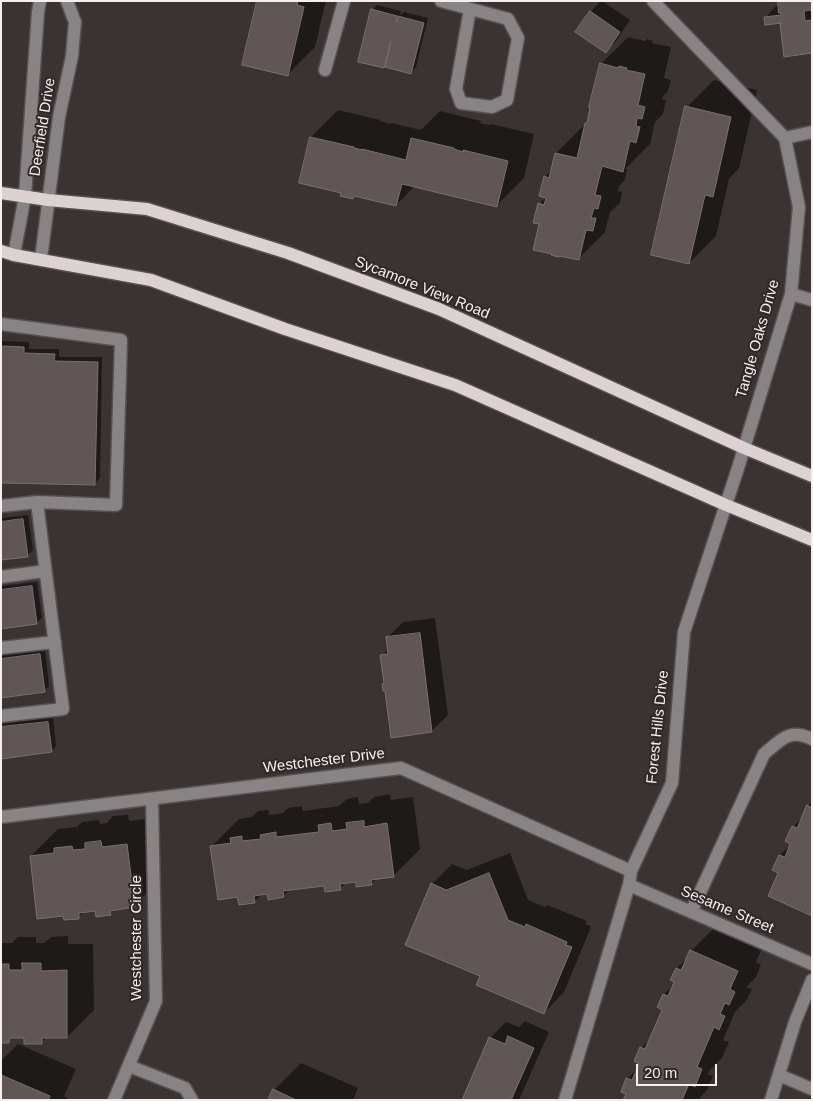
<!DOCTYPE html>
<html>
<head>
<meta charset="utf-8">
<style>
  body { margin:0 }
  #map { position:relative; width:813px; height:1101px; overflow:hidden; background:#3b3232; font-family:Arial,sans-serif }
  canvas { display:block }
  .frame { position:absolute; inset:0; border:2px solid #f5eff0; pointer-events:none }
  .scale { position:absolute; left:636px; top:1064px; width:81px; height:22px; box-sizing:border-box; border:2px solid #f5eff0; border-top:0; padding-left:6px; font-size:15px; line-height:18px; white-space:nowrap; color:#f5eff0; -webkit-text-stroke:4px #312828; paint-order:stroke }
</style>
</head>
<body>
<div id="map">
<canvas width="813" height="1101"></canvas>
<div class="frame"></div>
<div class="scale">20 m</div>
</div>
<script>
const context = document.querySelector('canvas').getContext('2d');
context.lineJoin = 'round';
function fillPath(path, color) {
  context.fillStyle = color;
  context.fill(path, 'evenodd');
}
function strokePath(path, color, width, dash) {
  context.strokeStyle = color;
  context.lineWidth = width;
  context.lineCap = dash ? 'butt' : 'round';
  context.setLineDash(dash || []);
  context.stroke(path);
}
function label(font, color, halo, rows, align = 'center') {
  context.font = font + ' Arial,sans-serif';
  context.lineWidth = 4;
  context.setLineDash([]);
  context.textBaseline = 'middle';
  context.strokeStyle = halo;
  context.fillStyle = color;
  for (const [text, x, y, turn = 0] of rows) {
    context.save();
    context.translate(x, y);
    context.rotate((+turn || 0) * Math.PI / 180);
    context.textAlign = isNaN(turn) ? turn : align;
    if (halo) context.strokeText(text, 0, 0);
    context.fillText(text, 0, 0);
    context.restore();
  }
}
fillPath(new Path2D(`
  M258 1H326L315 47 288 74Z
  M601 1H602L630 20 616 41 605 51 577 32 591 11Z
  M812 1V52L781 25 785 21 766 17 776 6Z
  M377 5 401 11 400 15 404 12 428 18 416 67 411 72 359 61 372 10Z
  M628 37 645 41 647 39 653 41 652 43 671 47 664 78 671 80 668 91 663 96 662 99 666 100 663 114 655 122 650 144 625 169H627L625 180 619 186 618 191 622 192 620 203 610 212 605 232 578 259 540 223 539 204 546 197 545 177 553 169 556 153 583 126 586 127 588 122 601 64Z
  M714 80 757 90 739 168 729 179 716 236 689 263 687 107Z
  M338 110 380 120V121L390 124 391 123 421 130 440 111 481 121 480 123 490 125 491 124 534 134 524 178 497 205 415 186 396 205 355 195 353 197 342 192 311 137Z
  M1 341 29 342V349H59V357H102L100 478 95 483 1 481Z
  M28 515 33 550 27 556 1 559V518Z
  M37 582 42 618 36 623 1 627V586Z
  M435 618 448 715 432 731 382 656 389 649 387 638 403 622Z
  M45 650 49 686 44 691 1 696V655Z
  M53 717 56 746 51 751 1 758V724Z
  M390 794 391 800 413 797 420 849 393 876 377 878 372 884 357 880 347 882 340 888 325 885 290 889 283 896 268 892 263 893 254 902 238 896 212 846 239 819 252 817 258 811 268 810 269 815 283 813 288 808 302 806 303 811 339 806 347 799 358 797 359 804 368 803 374 797Z
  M812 802V914L779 872 774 870 780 855 792 843 793 827 804 816 808 806Z
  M128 815 129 821 153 818 161 879 134 906 115 909 110 914 96 910 84 912 78 917 31 856 58 829 77 827 82 822 99 820 100 824 107 823 113 816Z
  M510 853 528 900 545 907 547 905 587 921 586 924 591 927 564 992 544 1013 481 976 432 884 452 864 467 870Z
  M718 924 764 944 756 962 761 965 756 977 746 987 752 989 746 1001 735 1012 723 1040 729 1042 722 1058 710 1070 708 1074 713 1076 707 1090 698 1100H625L627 1093V1079L638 1068 641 1048 651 1039 664 1009 659 1007 664 994 675 984 677 968 688 957 691 951Z
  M68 936V944H93L94 1010 67 1037H47L42 1042 25 1036H14L9 1042H1V943H12L18 937H36V943H44L51 937Z
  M525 1021 549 1032 519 1100H463L490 1038 506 1022 519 1027Z
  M18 1044 76 1069 64 1096 68 1098 67 1100H1V1061Z
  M301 1063 358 1088 353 1100H268L274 1090Z`), '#0007');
const building = new Path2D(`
  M257 1H298L297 5 304 7 288 76 242 65Z
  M778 1H812V10L804 11 805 21 812 20V53L784 57 780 24H782V23L765 25 764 17 781 15V13H779Z
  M371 9 397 16 396 22H397L398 16 424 23 411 74 385 67 391 41 384 68 358 62Z
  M590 11 620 32 606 53 575 32Z
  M600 63 618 68 619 66 627 68 626 70 645 74 638 105 645 107 642 119 637 118 636 126 640 127 636 143 630 141 623 172 602 166 595 195 601 196 598 209 594 208 591 218H596L593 231 586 230 579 260 559 256V257L551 255 552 254 533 250 539 224 533 223 538 203 544 205 546 198 539 196 544 176 549 178 555 153 577 158 585 123H587L590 107H589Z
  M685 106 731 117 713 197 705 195 689 264 651 255Z
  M310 137 354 147V148L362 150V149L406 160 411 138 454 148V149L463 152V150L508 161 497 207 402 184 396 206 354 196 353 199 340 196 341 193 299 183Z
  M1 346 24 347V353L55 354 54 361 98 362 95 485 1 483Z
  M23 519 28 557 1 560V522Z
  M32 586 37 624 1 629V590Z
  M420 633 432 732 391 738 385 691H383L382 684 384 683 380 655 388 654 386 637Z
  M40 654 45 692 1 698V659Z
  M48 722 52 752 1 759V727Z
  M807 805 812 808V916L768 896 778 873 772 870 779 855 785 857 790 844 785 841 792 826 797 828Z
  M364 821V827L387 823 394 877 371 880 372 885 356 887V882L340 884 341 890 325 892 324 886 283 891 284 897 268 900 267 894 254 896 255 903 239 905 237 897 218 900 210 846 231 843 230 838 242 836V841L261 839 260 835 276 832V837L319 832 318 825 331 823 332 831 347 829 346 823Z
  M101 841 102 847 127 844 135 907 110 911 111 915 96 917 95 911 79 913V919L64 920 63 916 37 919 30 856 54 853V848L72 846 73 850 85 849V843Z
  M489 873 508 920 525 927 526 924 567 942 566 945 572 947 544 1014 476 985 480 976 405 945 431 883 446 890Z
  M690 950 738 971 730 989 735 992 729 1005 725 1003 720 1014 725 1016 719 1030 714 1027 697 1067 702 1069 695 1087 689 1084 682 1100H623L626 1094 621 1092 626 1078 632 1080 639 1064 634 1061 640 1047 645 1049 662 1010 657 1007 663 994 668 996 674 982 670 980 676 968 681 970Z
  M22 963H41V971L67 970V1038H42V1044H24V1038H10L9 1043H1V964H9V970H22Z
  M508 1036 534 1048 511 1100H462L489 1037 505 1044Z
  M1 1075 50 1096 48 1100H1Z
  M273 1089 296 1100H268Z`);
fillPath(building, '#605657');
strokePath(building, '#7a6f70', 1);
const minor = new Path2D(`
  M441 1 508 19 518 38 507 100 492 107 461 103 456 89 470 9
  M325 70 344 1
  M785 138 812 132
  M14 255 25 196 38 12 40 1
  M41 259 59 117 72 56 75 22 67 1
  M791 294 812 300
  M1 324 121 340 116 505 37 502
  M1 506 37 502 63 709 1 716
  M1 577 45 571
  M1 648 55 642
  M1 817 401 768 631 871
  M629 885 812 964
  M691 912 764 754C781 740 789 728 812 739
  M129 1066 185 1088 192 1100
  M779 1075 812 1089
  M114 1100 156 1001 152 799
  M565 1100 629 885 631 871 672 783 684 632 738 468 791 294 799 207 785 138 653 1
  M771 1100 795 1022 812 980`);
const major = new Path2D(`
  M1 193 48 200 147 209 288 253 439 309 744 448 812 476
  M1 251 14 255 151 280 285 329 455 385 726 505 812 540`);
strokePath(minor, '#595050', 15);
strokePath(major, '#595050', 15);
strokePath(minor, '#888384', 12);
strokePath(major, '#ddd2d3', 12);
label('15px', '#f5eff0', '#312828', [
  ["Deerfield Drive",43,127,-81],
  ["Sycamore View Road",422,288,22],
  ["Tangle Oaks Drive",758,339,-74],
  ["Forest Hills Drive",658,727,-84],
  ["Westchester Drive",324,761,-7],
  ["Sesame Street",727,910,23],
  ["Westchester Circle",137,938,-90]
]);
</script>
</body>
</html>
